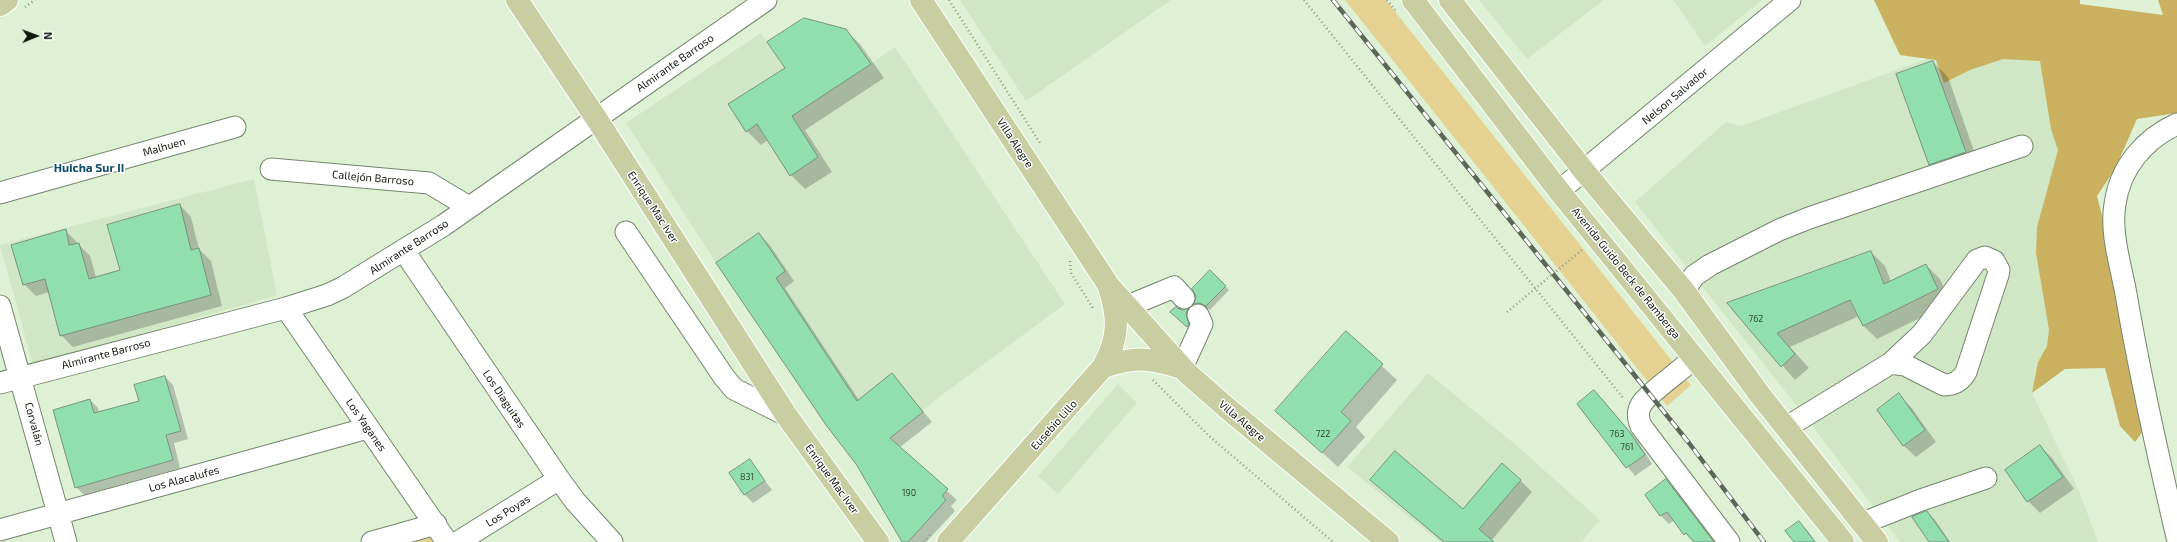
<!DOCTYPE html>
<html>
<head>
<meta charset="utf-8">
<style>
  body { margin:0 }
  #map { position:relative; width:2177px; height:542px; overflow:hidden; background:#def1d5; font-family:"Exo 2",sans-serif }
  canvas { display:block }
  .north { position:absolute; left:16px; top:16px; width:40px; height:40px; -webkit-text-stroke:3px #fff; paint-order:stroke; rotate:89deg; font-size:11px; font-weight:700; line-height:16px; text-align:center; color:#131a10 }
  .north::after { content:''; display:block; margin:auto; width:14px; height:18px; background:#131a10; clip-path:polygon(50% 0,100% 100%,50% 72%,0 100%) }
</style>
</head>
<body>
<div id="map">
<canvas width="2177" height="542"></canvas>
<div class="north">N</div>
</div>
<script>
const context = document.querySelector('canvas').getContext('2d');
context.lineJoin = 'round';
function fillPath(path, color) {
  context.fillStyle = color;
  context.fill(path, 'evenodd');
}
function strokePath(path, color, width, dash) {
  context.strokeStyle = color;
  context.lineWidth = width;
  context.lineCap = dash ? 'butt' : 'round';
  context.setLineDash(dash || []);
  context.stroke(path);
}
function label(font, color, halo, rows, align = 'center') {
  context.font = font + ' "Exo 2",sans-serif';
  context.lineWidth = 3;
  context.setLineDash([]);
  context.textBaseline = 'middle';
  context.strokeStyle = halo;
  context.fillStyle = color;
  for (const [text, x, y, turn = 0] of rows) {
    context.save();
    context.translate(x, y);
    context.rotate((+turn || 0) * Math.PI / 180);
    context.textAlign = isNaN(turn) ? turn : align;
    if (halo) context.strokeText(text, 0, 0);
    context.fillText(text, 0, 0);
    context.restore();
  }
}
fillPath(new Path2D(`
  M960 0H1171L1026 101Z
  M1479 0H1604L1527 59Z
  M1673 0H1762L1705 46Z
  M2080 4 2058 150 2037 227 2036 253 2049 330 2047 346 2038 362 2032 393 2079 491 2098 542H1900L1805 416 1635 202 1726 122 1741 126Z
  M761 33 809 105 895 47 1065 304 942 395 856 464 826 425 716 263 626 123Z
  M254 179 277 295 33 365 0 245Z
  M1428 373 1516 445 1600 520 1581 542H1440L1347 467Z
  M1118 384 1137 403 1058 494 1038 476Z`), '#d0e7c5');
fillPath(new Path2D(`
  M1345 0H1386L1691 385 1667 406Z
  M428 536 434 538 435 542H401Z`), '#e5d293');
fillPath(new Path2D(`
  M1874 0H2080V4L2163 15 2158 0H2177V113L2137 119 2115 169 2097 196 2132 334 2143 431 2135 442 2120 426 2105 368 2065 369 2032 393 2038 362 2047 346 2049 330 2036 253 2037 227 2058 150 2051 129 2040 61 2003 59 1970 70 1944 83 1936 60 1900 55Z`), '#c9b160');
fillPath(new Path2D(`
  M845 30 860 44 884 78 805 130 832 172 805 189 791 175 768 140 761 145 747 131Z
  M1933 62 1948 77 1980 168 1945 180 1929 164Z
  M180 205 191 217 199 249 211 261 222 306 73 347 61 335 50 292 36 296 24 284 65 230 90 256 96 277 121 270Z
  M759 234 769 244 794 281 785 288 859 400 892 374 932 422 899 448 957 500 951 506 955 511 926 542H904L857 464 827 425Z
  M1871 252 1885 266 1891 282 1926 265 1940 279 1951 303 1877 339 1863 325 1859 316 1790 347 1809 368 1795 380 1729 304Z
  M1210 272 1229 290 1210 310 1204 307H1199L1195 304Z
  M1187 310 1191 314V330L1172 312Z
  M1346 333 1397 380 1356 427 1365 437 1338 467 1277 411Z
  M165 377 173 385 188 439 174 443 180 468 84 495 76 487 90 400 98 408 99 413 140 401Z
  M1899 395 1911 407 1936 442 1916 457 1904 446 1878 410Z
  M1602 399 1637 440 1652 464 1635 476 1578 404Z
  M2040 446 2052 458 2074 489 2040 513 2028 501 2006 470Z
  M750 461 772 490 753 503 745 495 731 473Z
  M1371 480 1463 510 1520 480 1532 492 1491 541 1493 542H1443Z
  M1666 480 1674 488 1715 542H1693L1674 520 1669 524 1661 516 1646 495Z
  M1927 512 1935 520 1950 542H1930Z
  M1799 522 1807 530 1816 542H1795Z`), '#0003');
const building = new Path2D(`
  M804 18 846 29 871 64 792 116 818 157 790 176 757 124 746 132 728 104 785 68 767 42Z
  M1933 61 1966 152 1929 165 1896 74Z
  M180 204 191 250 199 248 211 295 60 336 45 279 23 285 11 245 66 229 69 245 79 243 89 279 120 270 107 225Z
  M759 233 785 271 776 278 857 401 892 373 923 412 890 438 948 489 942 496 946 500 908 542H902L856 464 826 425 716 263Z
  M1871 251 1884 284 1926 264 1938 289 1863 326 1850 300 1777 333 1795 354 1781 367 1727 303Z
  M1210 270 1226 286 1206 306 1200 303 1194 304 1196 296 1192 289Z
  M1176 307 1181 310 1188 309 1186 314 1189 324 1187 327 1170 312Z
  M1346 331 1383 364 1341 412 1351 421 1322 453 1275 411Z
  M165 376 181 431 166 435 173 460 75 488 53 410 90 399 94 413 139 401 134 385Z
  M1594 390 1629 431 1645 455 1626 468 1577 404Z
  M1899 393 1925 430 1903 446 1877 410Z
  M2040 445 2063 477 2027 502 2005 470Z
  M1395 451 1463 509 1502 463 1521 480 1479 529 1494 542H1444L1370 480Z
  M750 459 765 481 744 495 729 473Z
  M1666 479 1714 542H1694L1686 533 1684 535 1667 512 1660 516 1645 495Z
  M1927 511 1949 542H1929L1912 517Z
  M1799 521 1815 542H1794L1785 531Z`);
fillPath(building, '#90dfad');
strokePath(building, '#779380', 1);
const minor = new Path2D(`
  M2177 124C2144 139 2120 168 2115 204 2110 233 2121 266 2126 294 2140 376 2158 456 2177 537
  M271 169 429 183 469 207
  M1559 191 1790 0
  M0 193 235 127
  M626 232 724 377 734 389 786 415
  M404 251 559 479 575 501 612 542
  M1684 291 1694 276 1710 265 1779 230 1809 218 2022 146
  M0 306 66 542
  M1128 306 1174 287 1184 298
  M286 308 447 542
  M1694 358C1683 369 1646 395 1641 405 1637 412 1638 419 1641 426L1729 542
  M1182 368 1202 324 1198 315
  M0 383 286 308 327 295 342 288 444 225 766 0
  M1787 427 1891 363 1905 365 1944 385C1954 385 1961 381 1966 372L1998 275 1999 270 1994 261 1985 257 1977 260 1922 334 1891 363
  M1863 523 1921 500 1986 478
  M0 530 368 428
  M372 542 436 524
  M458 542 559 479`);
const major = new Path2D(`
  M517 0 596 118 786 415 878 542
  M921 0 1109 286 1187 373 1227 408 1388 542
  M1413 0 1559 191 1843 542
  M1450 0 1584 171 1684 291 1760 395 1877 542
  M0 5 7 0
  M1103 367C1136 356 1150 358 1182 368
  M948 542 1103 367C1119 338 1119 318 1109 287`);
strokePath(minor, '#75866d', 23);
strokePath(major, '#fff', 24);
strokePath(new Path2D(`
  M949 0 1040 143
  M1304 0 1624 399
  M1387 0 1397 12
  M25 7 35 0
  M1070 261 1071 273 1094 310
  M1507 312 1582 250
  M1153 380 1208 435 1333 542
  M924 542 930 535`), '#8e9d88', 2.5, [1, 3]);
strokePath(minor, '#fff', 21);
strokePath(major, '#c8cda2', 22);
const rail = new Path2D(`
  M1333 0 1689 443 1764 542`);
strokePath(rail, '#5c6757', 4.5);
strokePath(rail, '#fff', 3, [9]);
label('9px', '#324b37', null, [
  ["762",1756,319],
  ["722",1323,434],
  ["763",1617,434],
  ["761",1627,447],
  ["831",747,477],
  ["190",909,493]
]);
label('11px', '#131a10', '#fff', [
  ["Almirante Barroso",675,63,-35],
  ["Nelson Salvador",1675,96,-40],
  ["Villa Alegre",1015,143,57],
  ["Malhuen",164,147,-16],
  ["Callejón Barroso",373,178,5],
  ["Enrique Mac Iver",653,207,57],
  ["Almirante Barroso",409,247,-33],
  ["Avenida Guido Beck de Ramberga",1626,273,51],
  ["Almirante Barroso",106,354,-15],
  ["Los Diaguitas",504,399,56],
  ["Villa Alegre",1242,421,40],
  ["Corvalán",34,424,75],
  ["Los Yaganes",366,425,55],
  ["Eusebio Lillo",1054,425,-48],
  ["Los Alacalufes",184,479,-15],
  ["Enrique Mac Iver",832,479,54],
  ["Los Poyas",508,511,-32]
]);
label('bold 12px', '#124e6e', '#fff', [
  ["Huicha Sur II",89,168]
]);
</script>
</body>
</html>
